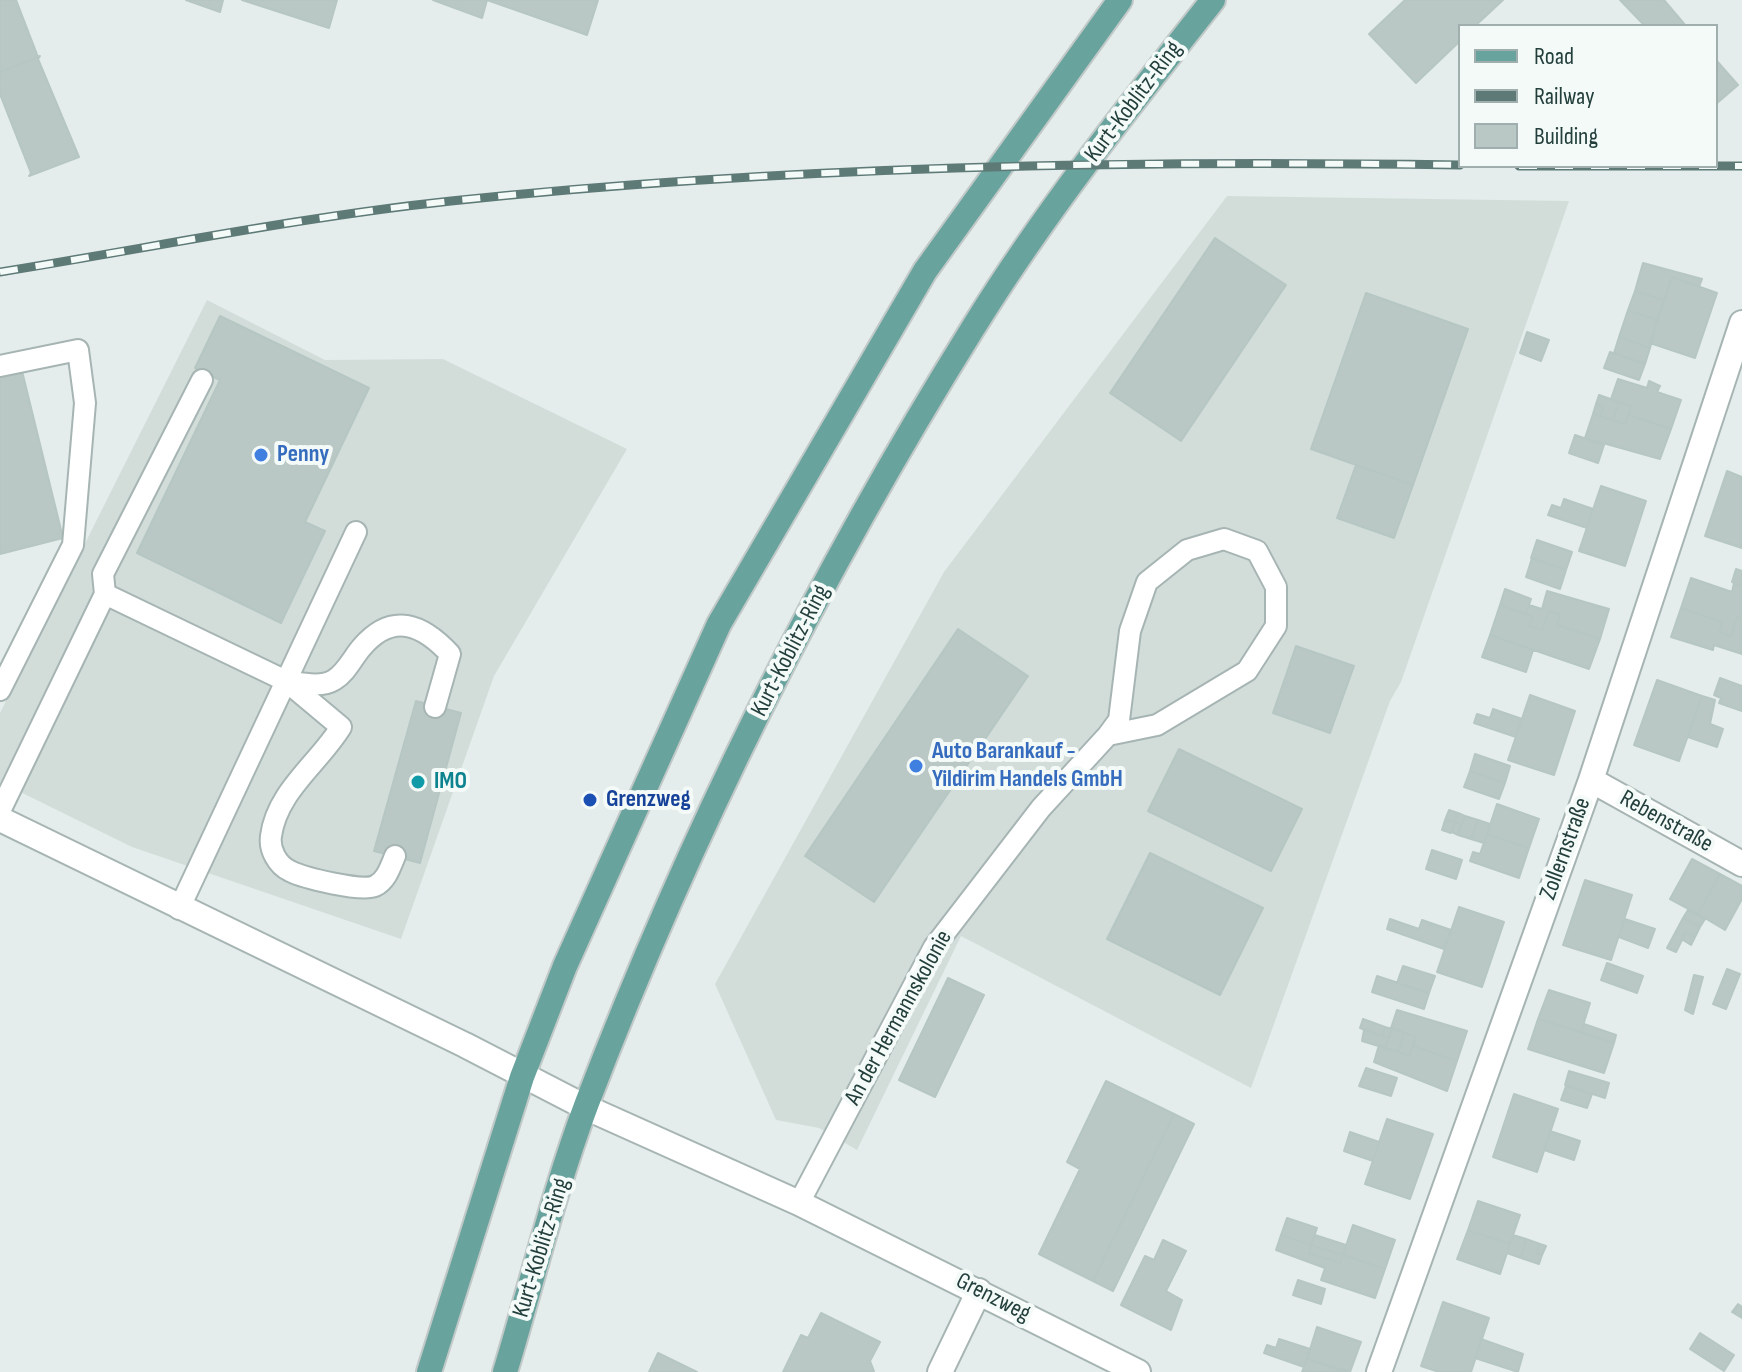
<!DOCTYPE html>
<html>
<head>
<meta charset="utf-8">
<style>
  body { margin:0 }
  #map { position:relative; width:1742px; height:1372px; overflow:hidden; background:#e4edeb; font-family:"Sofia Sans Condensed",sans-serif }
  canvas { display:block }
  .legend { position:absolute; left:1458px; top:24px; width:260px; height:144px; box-sizing:border-box; background:#f4faf8; border:2px solid #a0afad; margin:0; padding:10px 14px; list-style:none; font-size:24px; color:#233f3c }
  .legend li { display:flex; align-items:center; gap:16px; height:40px }
  .legend b { width:40px; border:2px solid #a0afad }
</style>
</head>
<body>
<div id="map">
<canvas width="1742" height="1372"></canvas>
<ul class="legend">
<li><b style="height:10px;background:#68a39d"></b>Road</li>
<li><b style="height:10px;background:#5e7a77"></b>Railway</li>
<li><b style="height:22px;background:#b9c8c4"></b>Building</li>
</ul>
</div>
<script>
const context = document.querySelector('canvas').getContext('2d');
context.lineJoin = 'round';
function fillPath(path, color) {
  context.fillStyle = color;
  context.fill(path, 'evenodd');
}
function strokePath(path, color, width, dash) {
  context.strokeStyle = color;
  context.lineWidth = width;
  context.lineCap = dash ? 'butt' : 'round';
  context.setLineDash(dash || []);
  context.stroke(path);
}
function label(font, color, halo, rows, align = 'center') {
  context.font = font + ' "Sofia Sans Condensed",sans-serif';
  context.lineWidth = 8;
  context.setLineDash([]);
  context.textBaseline = 'middle';
  context.strokeStyle = halo;
  context.fillStyle = color;
  for (const [text, x, y, turn = 0] of rows) {
    context.save();
    context.translate(x, y);
    context.rotate((+turn || 0) * Math.PI / 180);
    context.textAlign = isNaN(turn) ? turn : align;
    if (halo) context.strokeText(text, 0, 0);
    context.fillText(text, 0, 0);
    context.restore();
  }
}
fillPath(new Path2D(`
  M1227 196 1569 201 1401 682 1390 701 1251 1088 961 936 857 1150 819 1128 776 1120 715 984 944 572Z
  M207 300 325 360 443 359 627 449 494 676 401 939 132 847 0 782V713Z`), '#d2ddda');
const building = new Path2D(`
  M0 0H16L38 57 0 72Z
  M186 0H223L220 12Z
  M242 0H337L329 28Z
  M433 0H487L482 18Z
  M487 0H598L587 35Z
  M1405 0H1503L1475 26H1460V41L1416 83 1369 34Z
  M1620 0H1664L1686 26H1645Z
  M40 56 38 59 79 157 29 176 31 173 0 94V72Z
  M1716 60 1738 85 1716 104Z
  M1215 238 1286 285 1181 441 1110 393Z
  M1643 263 1702 279 1699 287 1672 277 1664 300 1635 291Z
  M1672 277 1717 293 1695 358 1650 343Z
  M1635 291 1664 300 1657 320 1628 310Z
  M1366 293 1468 329 1413 485 1311 449Z
  M1628 310 1657 320 1650 348 1619 337Z
  M220 316 369 388 305 522 325 531 281 623 137 553 220 380 195 368Z
  M1527 332 1549 340 1541 361 1520 353Z
  M1619 337 1650 348 1645 364 1614 353Z
  M1610 352 1645 364 1639 380 1604 368Z
  M22 371 63 538 0 554V377Z
  M1618 379 1647 388 1649 381 1660 386 1657 392 1681 400 1671 429 1628 415 1632 406 1611 399Z
  M1599 395 1619 402 1613 420 1600 416 1604 407 1596 404Z
  M1619 402 1632 406 1625 424 1613 420Z
  M1596 404 1604 407 1600 416 1593 414Z
  M1593 414 1625 424 1628 415 1671 429 1660 459 1585 438Z
  M1575 435 1604 445 1598 463 1569 453Z
  M1356 465 1413 485 1394 538 1337 518Z
  M1727 471 1742 477V548L1705 536Z
  M1601 486 1646 501 1625 566 1579 551Z
  M1564 499 1593 509 1587 528 1548 515 1552 505 1561 508Z
  M1537 540 1572 552 1566 570 1531 558Z
  M1532 558 1566 570 1560 589 1526 577Z
  M1736 569 1742 571V586L1732 582Z
  M1691 578 1732 592 1734 583 1742 586V619L1737 617 1731 636 1719 632 1722 622 1681 608Z
  M1505 589 1531 599 1526 614 1500 605Z
  M1547 591 1609 609 1600 639 1557 625 1560 615 1549 611 1542 630 1529 626 1533 617 1526 614 1529 605 1542 609Z
  M1500 605 1533 617 1529 626 1542 630 1549 611 1560 615 1557 625 1600 639 1589 669 1490 635Z
  M1681 608 1722 622 1719 632 1731 636 1737 617 1742 619V654L1714 645 1713 650 1671 637Z
  M958 629 1028 676 874 902 805 856Z
  M1490 635 1533 650 1526 672 1482 657Z
  M1296 646 1354 666 1330 733 1273 713Z
  M1720 678 1742 686V711L1719 703 1721 698 1714 695Z
  M1657 680 1702 696 1679 761 1634 745Z
  M1530 695 1575 711 1554 775 1508 760Z
  M1702 696 1715 700 1710 724 1723 729 1717 747 1688 737Z
  M416 701 461 713 420 863 374 851Z
  M1493 709 1522 719 1516 737 1474 723 1477 714 1490 718Z
  M1179 749 1302 809 1271 871 1148 811Z
  M1475 754 1510 766 1505 783 1470 771Z
  M1470 771 1505 783 1499 799 1464 787Z
  M1497 804 1539 819 1529 848 1487 834Z
  M1449 810 1458 813 1455 822 1445 820Z
  M1458 813 1465 816 1461 825 1455 822Z
  M1465 816 1478 820 1471 839 1458 835Z
  M1445 820 1455 822 1451 833 1442 830Z
  M1478 820 1490 824 1484 843 1471 839Z
  M1455 822 1461 825 1458 835 1452 832Z
  M1487 834 1529 848 1519 878 1470 861 1473 852 1480 854Z
  M1432 850 1462 860 1456 879 1426 869Z
  M1150 853 1263 908 1220 995 1107 939Z
  M1692 859 1720 874 1698 914 1670 899Z
  M1720 874 1742 886V899L1725 930 1698 914Z
  M1585 880 1632 895 1611 960 1563 945Z
  M1459 907 1504 922 1482 987 1437 972Z
  M1688 910 1705 919 1700 927 1683 918Z
  M1683 918 1700 927 1695 937 1686 932 1676 952 1667 948Z
  M1390 919 1419 929 1422 920 1451 930 1444 949 1387 929Z
  M1625 919 1655 929 1648 948 1619 937Z
  M1686 932 1695 937 1691 945 1683 940Z
  M1607 963 1643 976 1637 993 1601 980Z
  M1403 966 1435 976 1429 993 1397 983Z
  M1727 969 1740 974 1726 1009 1713 1004Z
  M1694 975 1703 977 1693 1014 1685 1010Z
  M1377 976 1429 993 1424 1009 1372 992Z
  M948 978 984 995 935 1097 899 1080Z
  M1549 990 1590 1003 1581 1032 1538 1019Z
  M1397 1010 1467 1031 1457 1061 1413 1046 1416 1037 1391 1028Z
  M1363 1019 1385 1027 1382 1036 1360 1028Z
  M1538 1019 1614 1043 1604 1073 1528 1049Z
  M1584 1024 1616 1035 1614 1043 1581 1032Z
  M1385 1027 1392 1029 1389 1038 1382 1036Z
  M1392 1029 1404 1033 1398 1052 1385 1048Z
  M1364 1030 1389 1038 1385 1048 1362 1041Z
  M1404 1033 1416 1037 1409 1056 1398 1052Z
  M1379 1045 1409 1056 1413 1046 1457 1061 1447 1091 1374 1062Z
  M1366 1068 1397 1078 1391 1096 1359 1086Z
  M1569 1071 1609 1083 1605 1098 1565 1085Z
  M1106 1081 1174 1114 1093 1281 1039 1254 1080 1169 1067 1162Z
  M1566 1086 1592 1094 1587 1108 1561 1100Z
  M1514 1094 1558 1109 1537 1172 1493 1157Z
  M1174 1114 1194 1124 1113 1291 1093 1281Z
  M1387 1119 1433 1134 1410 1199 1365 1184Z
  M1550 1131 1580 1141 1574 1160 1544 1150Z
  M1350 1132 1379 1142 1373 1161 1344 1151Z
  M1478 1201 1520 1215 1510 1244 1468 1230Z
  M1287 1218 1317 1228 1311 1245 1281 1235Z
  M1353 1225 1395 1240 1385 1269 1343 1255Z
  M1468 1230 1510 1244 1500 1274 1457 1259Z
  M1281 1235 1311 1245 1309 1253 1340 1263 1343 1255 1385 1269 1375 1298 1321 1280 1325 1268 1276 1250Z
  M1315 1235 1346 1245 1343 1255 1311 1245Z
  M1513 1235 1526 1239 1521 1258 1507 1253Z
  M1526 1239 1540 1244 1536 1254 1542 1255 1539 1264 1521 1258Z
  M1163 1240 1186 1251 1166 1291 1182 1300 1171 1330 1121 1305 1145 1256 1154 1260Z
  M1540 1244 1546 1246 1542 1255 1536 1254Z
  M1311 1245 1343 1255 1340 1263 1309 1253Z
  M1298 1280 1325 1289 1321 1304 1293 1295Z
  M1443 1302 1489 1318 1471 1372H1439L1421 1366Z
  M1738 1304 1742 1307V1318L1732 1312Z
  M821 1313 880 1342 870 1361 874 1371 783 1372 801 1335 808 1338Z
  M1317 1327 1361 1342 1350 1372 1307 1359Z
  M1700 1333 1734 1355 1724 1371 1690 1349Z
  M1279 1339 1310 1349 1304 1367 1264 1353 1267 1345 1276 1348Z
  M1481 1339 1523 1354 1518 1372 1475 1358Z
  M658 1353 697 1372H649Z
  M1307 1359 1346 1372H1302Z`);
fillPath(building, '#b9c8c4');
strokePath(building, '#b6c7c3', 2);
const lane = new Path2D(`
  M0 366 78 350 85 403 73 545 0 690
  M105 594 286 681
  M0 811 105 594 103 574 202 380
  M395 856C390 868 386 881 375 886 361 892 304 878 290 871 277 865 269 849 271 836 277 791 319 763 341 727L286 681C301 683 321 688 334 680 347 672 353 657 362 647 393 611 423 625 450 654L435 707
  M179 909 356 532
  M799 1203 934 947 1041 808 1108 735 1157 725 1247 671 1276 626V587L1257 551 1224 539 1187 550 1147 582 1130 631 1119 720 1108 735`);
const street = new Path2D(`
  M1591 780 1742 864
  M0 819 465 1045 585 1107 799 1203 1138 1372
  M940 1372 979 1291
  M1379 1372 1591 780 1742 323`);
const primary = new Path2D(`
  M429 1372 522 1077 565 966 719 624 925 271 1120 0
  M505 1372C532 1283 554 1190 587 1103 690 834 821 572 973 328 1044 213 1129 106 1213 0`);
strokePath(lane, '#a6b5b3', 24);
strokePath(street, '#a6b5b3', 28);
strokePath(primary, '#c1c9c8', 28);
strokePath(lane, '#fff', 20);
strokePath(street, '#fff', 24);
strokePath(primary, '#68a39d', 24);
const rail = new Path2D(`
  M1519 166H1742
  M0 272C150 248 300 217 451 201 787 166 1123 160 1460 165`);
strokePath(rail, '#5e7a77', 9);
strokePath(rail, '#f4faf8', 6, [18]);
for (const [x, y, r, color] of [
  [261,455,8,"#3f7fe0"],
  [916,766,8,"#3f7fe0"],
  [418,782,8,"#0f9aa8"],
  [590,800,8,"#1a4fb4"]
]) {
  const dot = new Path2D();
  dot.arc(x, y, r, 0, 2 * Math.PI);
  context.fillStyle = color;
  context.fill(dot);
  strokePath(dot, '#f4faf8', 3);
}
label('24px', '#233f3c', '#f4faf8', [
  ["Kurt-Koblitz-Ring",1134,102,-53],
  ["Kurt-Koblitz-Ring",791,651,-63],
  ["Rebenstraße",1666,822,29],
  ["Zollernstraße",1566,849,-70],
  ["An der Hermannskolonie",899,1018,-61],
  ["Kurt-Koblitz-Ring",542,1248,-73],
  ["Grenzweg",993,1298,27]
]);
label('bold 24px', '#366cbe', '#f4faf8', [
  ["Penny",277,455],
  ["Auto Barankauf -",932,752],
  ["Yildirim Handels GmbH",932,780]
], 'left');
label('bold 24px', '#0d838f', '#f4faf8', [
  ["IMO",434,782]
], 'left');
label('bold 24px', '#164399', '#f4faf8', [
  ["Grenzweg",606,800]
], 'left');
</script>
</body>
</html>
